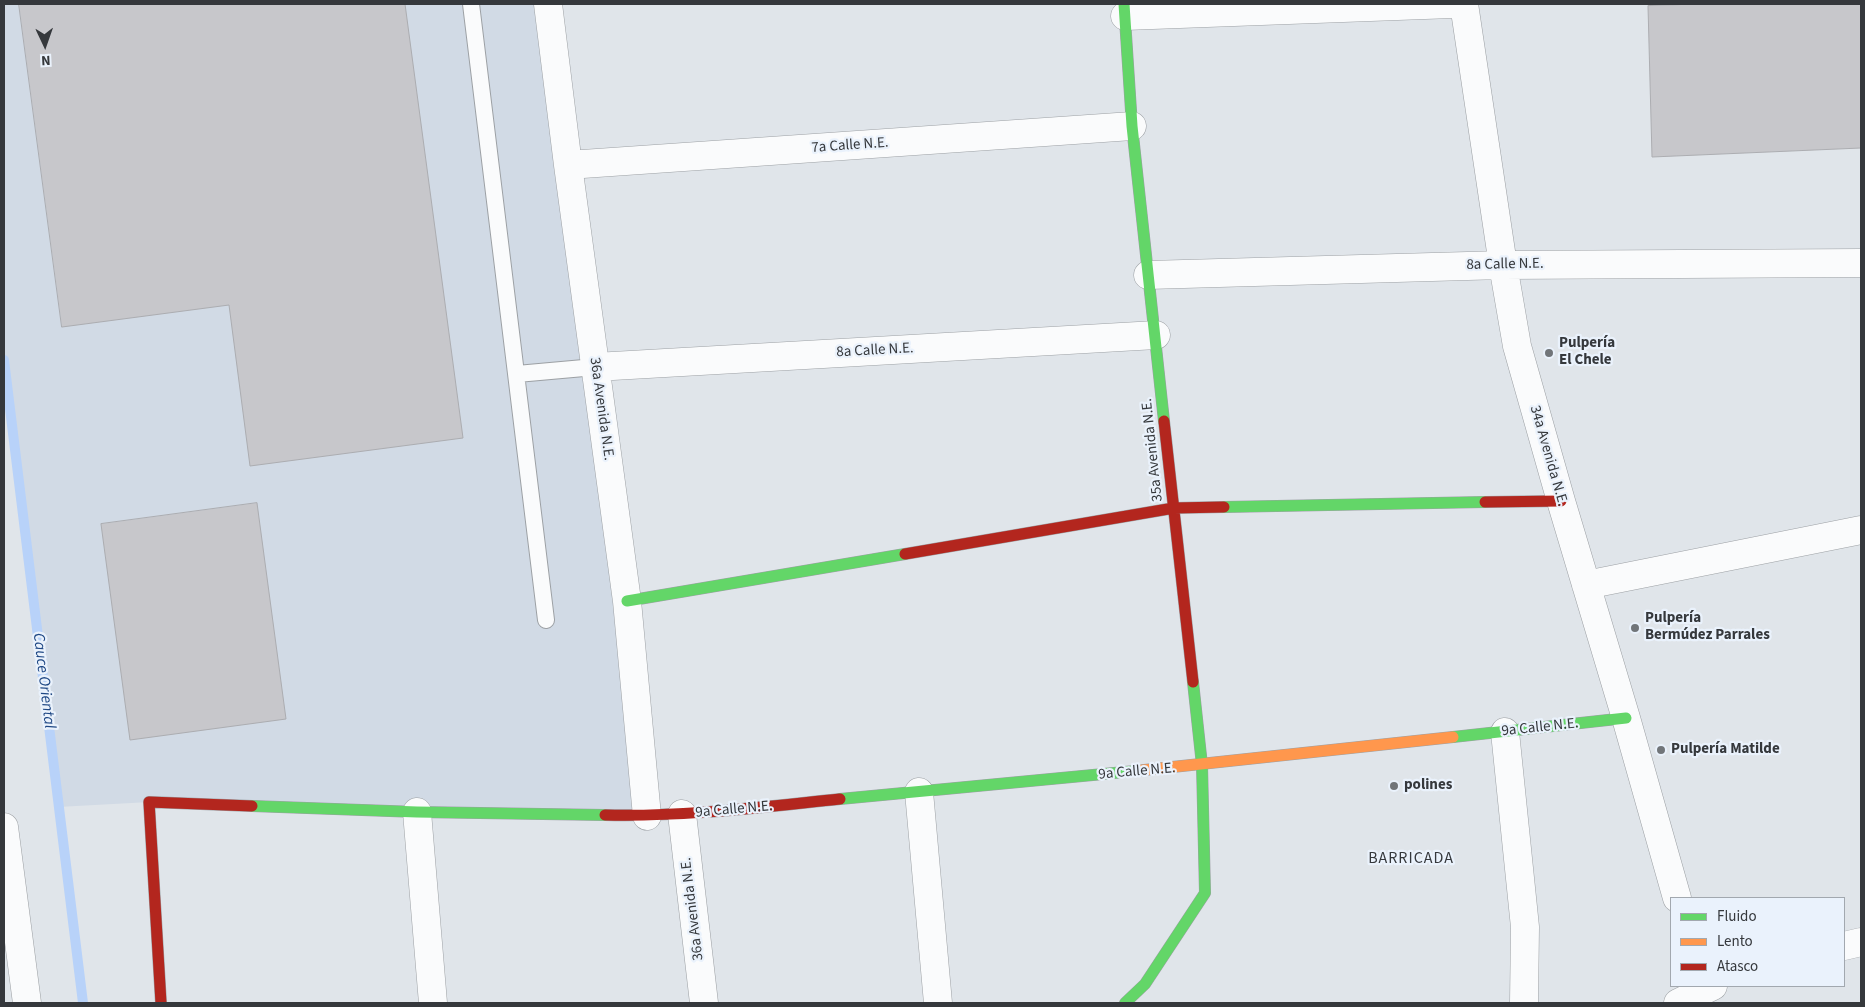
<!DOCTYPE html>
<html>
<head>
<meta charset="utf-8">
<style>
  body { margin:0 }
  #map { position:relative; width:1865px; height:1007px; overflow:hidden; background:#e0e5ea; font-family:"Source Sans 3",sans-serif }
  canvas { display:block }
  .frame { position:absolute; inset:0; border:5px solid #35383c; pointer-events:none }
  .legend { position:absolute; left:1670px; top:897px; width:175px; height:90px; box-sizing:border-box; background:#eaf2fc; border:1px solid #a2a8af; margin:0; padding:6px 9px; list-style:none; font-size:15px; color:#35383c }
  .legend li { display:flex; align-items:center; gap:10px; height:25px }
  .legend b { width:25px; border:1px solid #a2a8af }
  .north { position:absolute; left:20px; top:20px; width:50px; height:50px; -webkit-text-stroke:4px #eaf2fc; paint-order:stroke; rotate:177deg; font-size:14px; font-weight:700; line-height:20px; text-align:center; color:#35383c }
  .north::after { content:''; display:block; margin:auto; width:18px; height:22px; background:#35383c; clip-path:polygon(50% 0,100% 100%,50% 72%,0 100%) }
</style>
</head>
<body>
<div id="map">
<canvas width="1865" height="1007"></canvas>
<div class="frame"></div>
<ul class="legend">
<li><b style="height:6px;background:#63d668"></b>Fluido</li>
<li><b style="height:6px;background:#ff974d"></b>Lento</li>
<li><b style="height:6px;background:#b3261e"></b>Atasco</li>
</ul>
<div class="north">N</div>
</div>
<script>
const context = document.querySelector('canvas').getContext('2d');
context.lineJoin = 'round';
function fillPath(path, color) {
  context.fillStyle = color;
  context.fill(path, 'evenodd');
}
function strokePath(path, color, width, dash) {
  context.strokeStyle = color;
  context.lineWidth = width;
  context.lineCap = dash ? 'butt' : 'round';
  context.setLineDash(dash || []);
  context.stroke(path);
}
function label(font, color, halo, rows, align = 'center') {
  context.font = font + ' "Source Sans 3",sans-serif';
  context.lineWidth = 4.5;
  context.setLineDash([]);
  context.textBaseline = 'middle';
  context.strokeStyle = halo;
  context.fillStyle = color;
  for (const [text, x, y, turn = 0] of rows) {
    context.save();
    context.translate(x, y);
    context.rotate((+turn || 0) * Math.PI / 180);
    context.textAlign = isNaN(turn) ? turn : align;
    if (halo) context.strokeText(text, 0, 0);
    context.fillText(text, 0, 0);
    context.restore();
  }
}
fillPath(new Path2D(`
  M4 4H546L647 816 150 802 58 807 4 371Z`), '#d1dae5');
strokePath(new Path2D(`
  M4 360 83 1003`), '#b8d2f9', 10);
const building = new Path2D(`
  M19 4H405L463 438 250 466 229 305 62 327Z
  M1697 4H1861V148L1652 157 1648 6Z
  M257 503 286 719 130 740 101 524Z`);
fillPath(building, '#c7c7cb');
strokePath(building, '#acadb1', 1);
const lane = new Path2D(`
  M471 4 546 620
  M517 374 595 367`);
const street = new Path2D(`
  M548 4 568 165 627 601 647 816
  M1464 4 1503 265 1517 346 1561 501 1626 718 1677 898
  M1125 16 1452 4
  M568 165 1132 126
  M1148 275 1503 265 1861 263
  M595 367 1156 335
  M1586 585 1861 530
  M1505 732 1525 927 1524 1003
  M919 792 938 1003
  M417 812 433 1003
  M682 814 704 1003
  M4 827 27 1003
  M1844 946 1861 942
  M1678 1003 1713 986`);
const fast = new Path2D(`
  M1124 4 1132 126 1164 421
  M1224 507 1485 502
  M627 601 905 554
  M1453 737 1626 718
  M840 799 1135 771
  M252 806 417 812 605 815
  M1125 1003 1145 984 1205 893 1202 765 1193 682`);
const slow = new Path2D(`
  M1135 771 1453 737`);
const jam = new Path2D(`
  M1164 421 1193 682
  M1485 502 1561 501
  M905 554 1174 508 1224 507
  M605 815C683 817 761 807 840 799
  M161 1003 149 802 252 806`);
strokePath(lane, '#9ca0a4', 18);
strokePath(street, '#9ca0a4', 29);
strokePath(fast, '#9ca0a4', 12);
strokePath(slow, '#9ca0a4', 12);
strokePath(jam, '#9ca0a4', 12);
strokePath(lane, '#fafbfc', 16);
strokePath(street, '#fafbfc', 28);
strokePath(fast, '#63d668', 11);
strokePath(slow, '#ff974d', 11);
strokePath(jam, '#b3261e', 11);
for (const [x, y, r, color] of [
  [1549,353,5,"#717579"],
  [1635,628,5,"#717579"],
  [1661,750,5,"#717579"],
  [1394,786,5,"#717579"]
]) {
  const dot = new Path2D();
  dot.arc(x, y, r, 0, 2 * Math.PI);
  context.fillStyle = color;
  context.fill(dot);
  strokePath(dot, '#eaf2fc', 2);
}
label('15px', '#35383c', '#eaf2fc', [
  ["7a Calle N.E.",850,146,-4],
  ["8a Calle N.E.",1505,265,-1],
  ["8a Calle N.E.",875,351,-3],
  ["36a Avenida N.E.",601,409,82],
  ["35a Avenida N.E.",1153,450,-96],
  ["34a Avenida N.E.",1548,456,74],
  ["9a Calle N.E.",1540,728,-6],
  ["9a Calle N.E.",1137,772,-5],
  ["9a Calle N.E.",734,810,-5],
  ["36a Avenida N.E.",693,909,-97]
]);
label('bold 15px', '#35383c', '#eaf2fc', [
  ["Pulpería",1559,344],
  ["El Chele",1559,361],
  ["Pulpería",1645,619],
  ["Bermúdez Parrales",1645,636],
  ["Pulpería Matilde",1671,750],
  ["polines",1404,786]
], 'left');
label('italic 16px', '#1e4784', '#eaf2fc', [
  ["Cauce Oriental",43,681,83]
]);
context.letterSpacing = '1px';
label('16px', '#35383c', '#eaf2fc', [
  ["BARRICADA",1411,859]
]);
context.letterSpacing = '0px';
</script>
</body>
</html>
